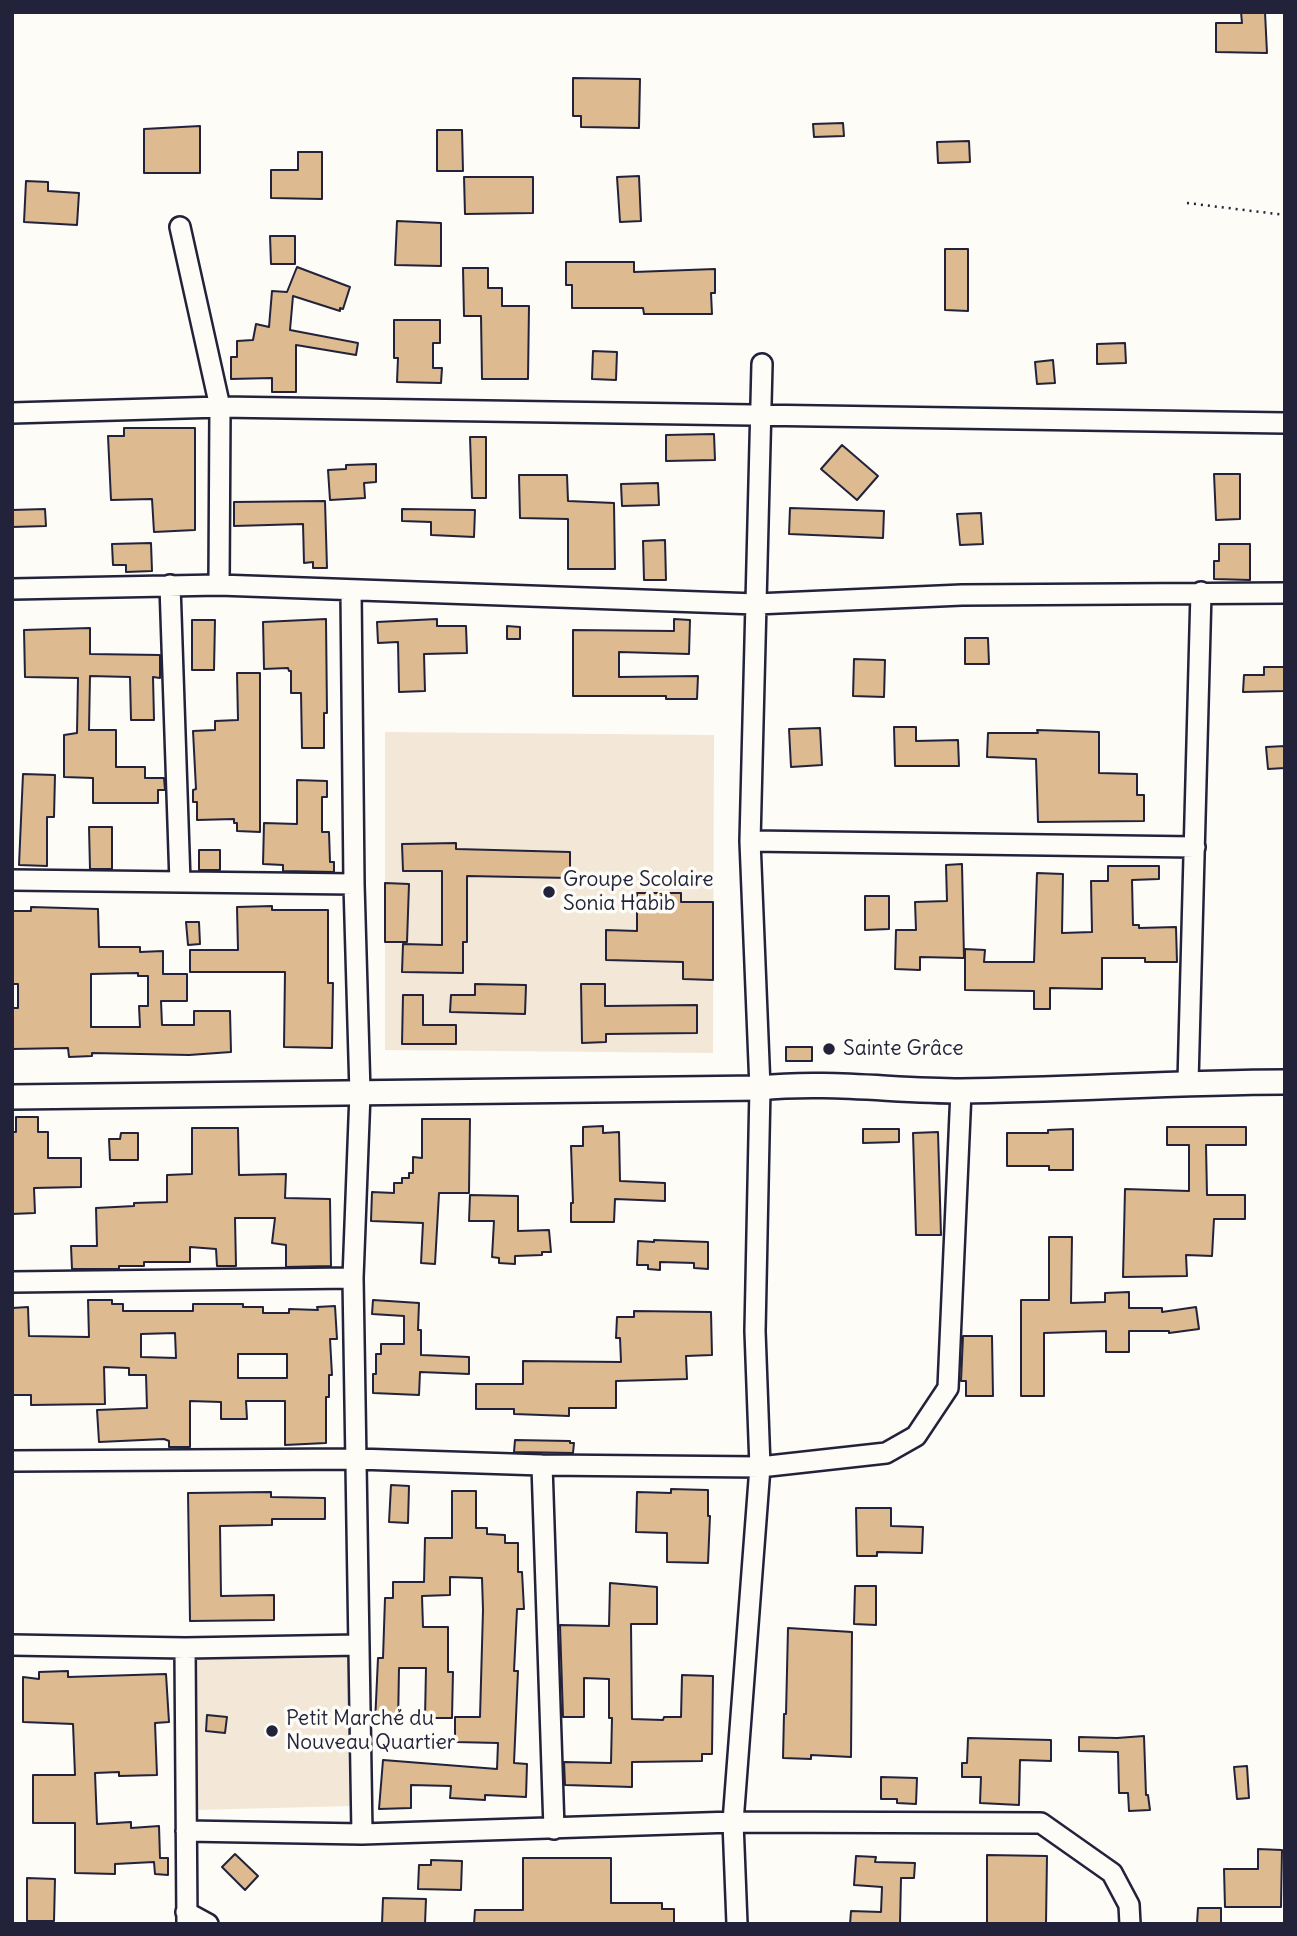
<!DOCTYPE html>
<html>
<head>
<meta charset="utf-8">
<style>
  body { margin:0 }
  #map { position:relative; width:1297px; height:1936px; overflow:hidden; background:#fdfcf7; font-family:Delius,sans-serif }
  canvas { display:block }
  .frame { position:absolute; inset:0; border:14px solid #22223b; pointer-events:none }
</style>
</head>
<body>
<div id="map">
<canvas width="1297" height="1936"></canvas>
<div class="frame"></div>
</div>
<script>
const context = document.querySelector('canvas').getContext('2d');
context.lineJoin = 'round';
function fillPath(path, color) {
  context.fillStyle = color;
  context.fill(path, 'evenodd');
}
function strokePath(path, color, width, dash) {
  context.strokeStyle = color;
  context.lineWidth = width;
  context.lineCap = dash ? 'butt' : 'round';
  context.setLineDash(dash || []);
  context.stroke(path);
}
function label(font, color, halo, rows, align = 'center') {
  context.font = font + ' Delius,sans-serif';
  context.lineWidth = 7;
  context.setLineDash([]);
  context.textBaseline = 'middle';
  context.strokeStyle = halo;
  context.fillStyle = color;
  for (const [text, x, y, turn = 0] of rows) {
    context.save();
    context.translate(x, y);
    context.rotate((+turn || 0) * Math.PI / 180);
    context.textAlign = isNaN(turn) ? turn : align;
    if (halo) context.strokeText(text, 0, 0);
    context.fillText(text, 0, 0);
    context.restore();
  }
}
fillPath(new Path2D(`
  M385 732 714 735 713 1053 385 1050Z
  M347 1652 352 1806 197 1810 192 1656Z`), '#f3e8d8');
const building = new Path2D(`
  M1241 12H1265L1267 53 1216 52V23H1242Z
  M573 78 640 79 639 128 581 127V116H573Z
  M843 123 844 136 814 137 813 124Z
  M200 126V173H144V129Z
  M437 130H462L463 171H437Z
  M969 141 970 162 938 163 937 142Z
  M298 152H322V199L271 198V170H298Z
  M639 176 641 221 620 222 617 177Z
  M464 177H533V213L465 214Z
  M26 181 48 182V191L79 193 77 225 24 222Z
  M397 221 441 223V266L395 265Z
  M270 236H295V264H271Z
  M945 249H968V311L945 310Z
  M566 262H634V272L715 269V293H711L712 314H644L643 308H572V285H566Z
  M297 267 350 287 343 309 340 308V311L293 296 290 330 358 343 356 355 296 345V392H272V378L231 379V357H237V341L253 340 256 324 269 327 272 291 287 292Z
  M463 268H488V288H502V306H529L528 379H482L481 316H464Z
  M394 320H440V343H433V368H442L441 383 397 382 398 358H394Z
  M1125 343 1126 363 1097 364V344Z
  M593 351 617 352 616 380 592 379Z
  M1053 360 1055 383 1037 384 1035 362Z
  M124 428H195V530L154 532 152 499 111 500 108 436H124Z
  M714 434 715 460 666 461V435Z
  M470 437H486V498H472Z
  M842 445 878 476 857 500 821 469Z
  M376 464V482L364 483 365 498 330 500 328 470 346 469V465Z
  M1214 474H1240V519L1216 520Z
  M519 475H567L568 501 614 503 615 569H568V519L520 518Z
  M658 483 659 505 622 506 621 484Z
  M325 501 327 568H313V562L304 563 303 524 234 526V502Z
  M790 508 884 511 883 538 789 534Z
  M45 509 46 526 12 527V510Z
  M402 509 475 510 474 537 431 535V522L402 521Z
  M981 513 983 544 960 545 957 514Z
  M665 540 666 580H644L643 541Z
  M151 543 152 571 126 572V565H113L112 544Z
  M1219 544H1250V580L1214 579V561H1219Z
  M326 619 327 713H324V748H302L301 693H291V671H289L288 668 264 669 263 622Z
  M437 619V626H466L467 653 424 654 425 691 399 692 398 642 378 643 377 622Z
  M674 619 690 620 689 654 619 652V677L698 676 697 699H666V696H573V630L674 631Z
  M192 620H215L214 670H192Z
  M507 626 520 627V639H507Z
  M90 628V654L160 655V678L153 677 154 720H131L130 677 90 676 89 730H116V767H145V778H164L165 790H158V803H93V778L64 777V735L77 733 78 678 25 677 24 630Z
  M965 638H988L989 664H965Z
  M854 659 885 660 884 697 853 696Z
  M1264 667H1285V691L1243 692 1244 675H1264Z
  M237 673H260V832L237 831V823H234V819L197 820V802H193V790L196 789 193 731 215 730V721L238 720Z
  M894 727H916V741L958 740 959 766H895Z
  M820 728 822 765 791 767 789 729Z
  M1037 730 1099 732V773L1137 774V795H1144V821L1038 822 1036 759 987 757 988 733H1038Z
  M1285 746V768L1268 769 1266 747Z
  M23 774 55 775 54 817H47V866L19 865Z
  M297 780 327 781V797H322V832H329L330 862H334V872L283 871V865L263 864 264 823 297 824Z
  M89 827H112V869H90Z
  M456 843V849L570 852V878L467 876V942H463V973L402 972 403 944 442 945V871H403L402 844Z
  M199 850H220V870H199Z
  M962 864 964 958 920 957V970L895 969 896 930H916L915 902 947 901 946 865Z
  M1108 866H1159V879L1132 880 1133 925H1139V928L1176 927 1177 962H1145V958H1102V989L1050 988V1009H1034V991L965 990V949L985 950 984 962H1034L1037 873 1063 874 1062 933 1092 932 1091 881H1108Z
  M385 883 409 884 407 942H385Z
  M637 893H681V902H713V980L683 979V962L606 960V930L637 931Z
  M865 896H889V929L865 930Z
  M272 906V910H328V983H333L332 1048 284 1047 285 972H190V950H238L237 907Z
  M31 907 98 909 99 947H140V952L163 951V974H187V1001H161L162 1025H194V1011H230L231 1052 189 1055 92 1053V1056L69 1057 68 1048 12 1049V1008H18V984H12V911H31ZM138 973V976H148V1006H139L140 1027H91V974Z
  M186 922H199L200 944 188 945Z
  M475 984 526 985 525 1014 450 1012 451 995H475Z
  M581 984H605V1006L697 1005V1033L606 1034V1042L582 1043Z
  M403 995H423V1025H456V1044H402Z
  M786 1047H812V1061H786Z
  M16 1117H38V1132H48V1158H81V1187L34 1188 35 1213 12 1214V1132H16Z
  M422 1119H470L469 1193H439L435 1264 421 1263 423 1223 371 1221 372 1192 394 1193V1183H402V1178H409V1173H413V1157L422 1158Z
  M603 1126V1133L619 1132 620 1181 665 1183V1201L615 1199 614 1222H571V1203H573L571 1146H583V1127Z
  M1167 1127H1246V1145H1206L1207 1195H1245V1219H1214L1212 1256 1186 1255 1187 1276 1123 1277 1125 1189 1189 1191V1145H1167Z
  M192 1128H238L239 1175 286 1174 285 1198 330 1199 331 1266 286 1267V1245L272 1243 275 1218H235L236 1266H217L216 1249 190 1247V1262H144V1266H119V1269H72L71 1246H97L96 1208 134 1206V1203L167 1202V1175L192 1174Z
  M863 1129H899V1142L863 1143Z
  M1073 1129V1170H1049V1166H1007V1133H1048V1130Z
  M938 1132 941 1235H916L913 1133Z
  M121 1133H138V1160H110L109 1139H120Z
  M470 1195 518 1196V1231L549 1230 551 1252H542V1255L515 1256V1264L499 1263V1258L492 1257 494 1221H469Z
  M1049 1237H1072L1071 1303 1105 1302V1293L1129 1292V1308H1162V1312L1196 1307 1199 1329 1169 1333V1331H1129V1352H1106V1331L1044 1333V1396H1021V1300H1049Z
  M654 1240 708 1242V1269L694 1268V1263L660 1262V1270L648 1269V1265H637L638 1241 654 1242Z
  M88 1300H112V1304H123V1311H193V1304H243V1307H263V1313H289V1309L318 1310 317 1307 335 1306 337 1339H330L332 1375H329V1397H326V1443L285 1445V1401H246L247 1419H221V1402L190 1401V1447H169V1441L164 1439 99 1442 97 1410 147 1408 146 1375H129V1368L104 1367 105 1404 31 1405V1395H12V1308L28 1307 29 1336 89 1337ZM175 1333 176 1358 141 1357V1334ZM238 1354H287V1378H238Z
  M373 1300 419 1303 418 1330H421V1355L469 1357V1374L420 1372 419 1395 373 1393V1374H376V1354H381V1344H404V1316L372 1314Z
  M634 1311 711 1312 712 1355 686 1356 687 1379 616 1381V1408H569V1416L514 1414V1409H476V1384H523V1361L621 1362 620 1338H616L617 1317H634Z
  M963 1336H992L993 1396H966V1381H961Z
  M515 1440 570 1441V1443H574L573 1453 514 1452Z
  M391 1485 409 1486 408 1523 389 1522Z
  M671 1489 708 1490V1516H710L708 1563 667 1562V1533L636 1532 637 1492 671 1493Z
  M452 1491H476V1528H487V1534L505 1535V1543H518V1572H522L524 1609H517L514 1671H518L514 1763 527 1764 526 1797 485 1795V1800L450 1798 451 1786 411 1785V1808L379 1809 383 1760 497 1769 498 1743 455 1742V1717H480L483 1610 482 1578 450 1577V1595L422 1596 423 1627H448V1672H453L452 1718H425L426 1668H399L398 1726 375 1723 378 1658H383L385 1598H393V1582H424L425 1538H452Z
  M271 1492V1497L325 1498V1519H272V1525L220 1526 221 1596 274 1595V1620L190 1621 188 1493Z
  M856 1508H891V1526L923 1527 922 1553 877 1552V1556H857Z
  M610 1583 657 1587V1624H631L632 1719 663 1720 664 1717H681L682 1675 713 1676 712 1754H702V1761L632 1762V1787L565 1785 564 1762 611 1763 612 1718H609V1679L584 1678V1717H563L560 1625 609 1626Z
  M855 1586H876V1625L854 1624Z
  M788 1628 852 1632 851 1757 811 1755V1759L783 1758 784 1714H786Z
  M68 1671V1677L166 1674 169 1722 155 1723 157 1775 119 1776V1772L95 1773 97 1824 131 1822V1828L159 1826 160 1858H168V1875L155 1874 154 1862 115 1864V1874L75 1873V1823H33V1775H75L73 1724 23 1722V1677L39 1679V1672Z
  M207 1715 227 1717 225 1733 206 1731Z
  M1144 1736 1146 1795H1148L1150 1810 1129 1811 1128 1793H1119L1118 1752 1079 1751V1737L1117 1738Z
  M968 1738 1051 1740V1761L1020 1760 1019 1805 980 1803 981 1777H962V1763H967Z
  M1247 1766 1249 1798 1237 1799 1234 1767Z
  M881 1777 917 1778 916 1804 897 1803V1799H881Z
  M1258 1849 1282 1850 1281 1907H1225L1224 1869H1258Z
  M235 1854 258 1876 245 1890 222 1867Z
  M987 1855 1047 1856 1046 1924H987Z
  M856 1856 876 1857 875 1862 915 1863 914 1878H901L900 1924H850L851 1911 881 1912 882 1887 854 1885Z
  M523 1858H611V1903H662V1909H674V1924H474L475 1910H523Z
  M431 1860 462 1861 461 1890 418 1889 419 1865H431Z
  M27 1878 55 1879 54 1921H27Z
  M383 1898 426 1899 425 1924H382Z
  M1198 1908H1221V1924H1197Z`);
fillPath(building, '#ddba8f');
strokePath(building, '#22223b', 2);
const minor = new Path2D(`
  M180 227 220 407 219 585
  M12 413 220 407 1285 423
  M170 585 180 882
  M12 589 219 585 756 604 962 595 1285 593
  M351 591 354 884 360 1093 353 1278 362 1834
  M750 841 1195 847
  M12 880 354 884
  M1188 1082 1201 592
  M12 1282 353 1278
  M12 1461 357 1459 542 1465 760 1467 886 1453 916 1436 948 1388 961 1091
  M542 1465 554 1829
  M12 1645 185 1648 359 1645
  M185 1648 187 1924
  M186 1831 362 1834 733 1822 1041 1823 1112 1873 1129 1905 1130 1924
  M186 1912 208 1924
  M737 1924 733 1822 760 1467 755 1331 760 1088 750 841 762 364`);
const tertiary = new Path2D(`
  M12 1097 760 1088C827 1081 894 1091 961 1091 1069 1090 1177 1082 1285 1082`);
strokePath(minor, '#22223b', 24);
strokePath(tertiary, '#22223b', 28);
strokePath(new Path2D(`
  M1187 203 1285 215`), '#22223b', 2.5, [2, 5]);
strokePath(minor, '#fdfcf7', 19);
strokePath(tertiary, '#fdfcf7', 23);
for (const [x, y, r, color] of [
  [549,892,7,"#22223b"],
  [829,1049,7,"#22223b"],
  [272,1731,7,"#22223b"]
]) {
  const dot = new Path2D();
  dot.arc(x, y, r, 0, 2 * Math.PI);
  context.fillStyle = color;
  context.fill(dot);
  strokePath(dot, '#fdfcf7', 2.5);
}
label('21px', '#22223b', '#fdfcf7', [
  ["Groupe Scolaire",563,880],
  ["Sonia Habib",563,904],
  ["Sainte Grâce",843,1049],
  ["Petit Marché du",286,1719],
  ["Nouveau Quartier",286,1743]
], 'left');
</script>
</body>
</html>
